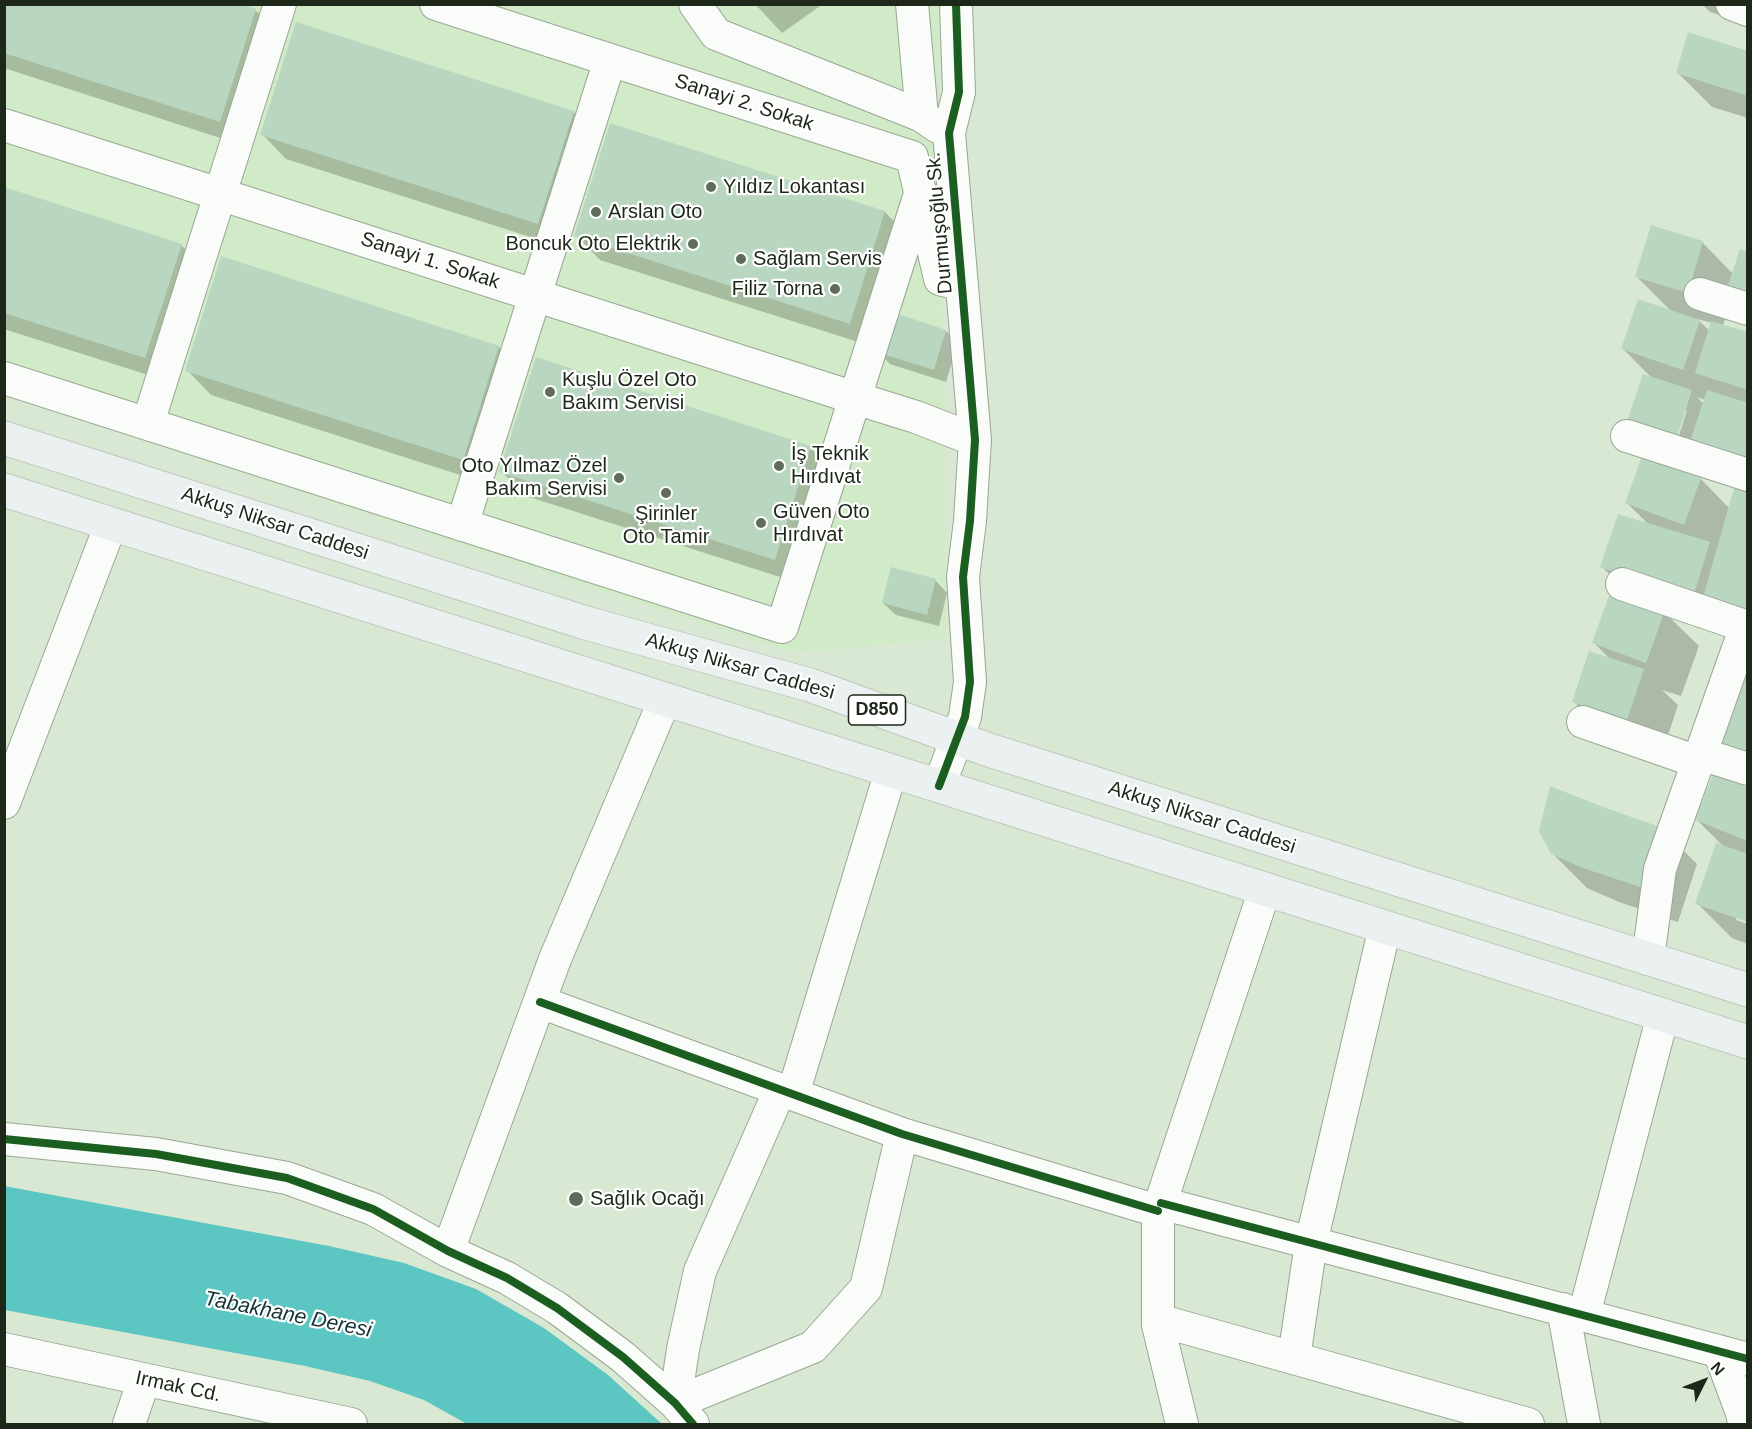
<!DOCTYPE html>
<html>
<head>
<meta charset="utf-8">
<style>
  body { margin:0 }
  #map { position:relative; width:1752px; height:1429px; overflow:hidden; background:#d9e8d3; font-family:Arial,sans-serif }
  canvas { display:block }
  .frame { position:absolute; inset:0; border:6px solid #1e281a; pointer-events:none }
  .north { position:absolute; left:1674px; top:1351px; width:60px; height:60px; -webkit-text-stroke:4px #fff; paint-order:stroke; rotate:48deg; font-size:16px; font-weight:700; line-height:24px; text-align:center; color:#1e281a }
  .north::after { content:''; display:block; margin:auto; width:21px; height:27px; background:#1e281a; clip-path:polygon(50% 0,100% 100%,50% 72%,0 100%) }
</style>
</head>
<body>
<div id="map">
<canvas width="1752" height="1429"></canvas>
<div class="frame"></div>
<div class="north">N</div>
</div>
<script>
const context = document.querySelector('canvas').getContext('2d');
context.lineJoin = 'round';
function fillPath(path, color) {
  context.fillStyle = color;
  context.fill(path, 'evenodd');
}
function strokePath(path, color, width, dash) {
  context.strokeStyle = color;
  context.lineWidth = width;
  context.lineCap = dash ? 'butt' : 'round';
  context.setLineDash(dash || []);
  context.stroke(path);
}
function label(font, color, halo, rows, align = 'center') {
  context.font = font + ' Arial,sans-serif';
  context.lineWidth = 4.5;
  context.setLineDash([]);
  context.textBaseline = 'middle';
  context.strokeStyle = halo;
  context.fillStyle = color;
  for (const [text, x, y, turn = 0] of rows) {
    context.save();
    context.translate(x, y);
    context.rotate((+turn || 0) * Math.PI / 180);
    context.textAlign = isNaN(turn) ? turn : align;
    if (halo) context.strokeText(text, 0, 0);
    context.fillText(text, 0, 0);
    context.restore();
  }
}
fillPath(new Path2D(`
  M5 5H939L946 639 793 653 5 396Z`), '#d1eac7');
fillPath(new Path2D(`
  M4 1186 329 1246 404 1263 476 1289 544 1328 608 1375 662 1424H467L424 1400 370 1381 305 1366 5 1310Z`), '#5cc6c2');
fillPath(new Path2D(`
  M4 4 255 10 280 34 245 146 4 68Z
  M755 4H823L782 33Z
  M1702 4H1748V24L1710 12Z
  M1748 53V118L1712 107 1677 72Z
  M573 112 598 136 562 247 286 159 262 134Z
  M4 188 181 245 205 269 170 382 4 329Z
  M885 212 909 237 874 347 600 260 576 235Z
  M1652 227 1703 243 1733 274 1731 299 1723 326 1748 334V483L1663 459 1653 379 1623 349 1672 312 1637 277ZM1697 319 1712 323 1710 331ZM1697 397 1705 400 1704 404ZM1684 410H1687L1675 448 1672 447Z
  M890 313 946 331 958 343 946 382 890 364 878 352Z
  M499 347 523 371 488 484 211 395 187 370Z
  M810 447 834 472 799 583 526 496 501 471Z
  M1643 458 1701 479 1730 509 1748 638 1662 610 1699 646 1681 696 1662 690 1678 705 1662 754 1609 737 1574 702 1611 660 1594 643 1637 601 1602 567 1649 525 1627 503Z
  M935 580 947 593 939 626 896 615 883 603Z
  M1748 789V921L1736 917V920L1748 924V944L1732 938 1697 903 1724 847 1697 820Z
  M1662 829 1697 864 1678 922 1619 902 1587 888 1552 853Z`), '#0003');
fillPath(new Path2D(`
  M4 4H243L256 9 220 122 4 53Z
  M296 22 574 111 538 224 260 135Z
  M1688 32 1748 51V96L1676 73Z
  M610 123 885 211 850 324 574 236Z
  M4 187 182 244 145 358 4 313Z
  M1651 225 1703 241 1688 293 1635 277Z
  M1740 249 1748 252V302L1725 295Z
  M221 256 499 346 463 460 185 371Z
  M1638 299 1700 320 1683 370 1621 349Z
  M889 311 946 330 934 370 876 352Z
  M1711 321 1748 332V390L1695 373Z
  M536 357 811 446 775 560 499 472Z
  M1643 374 1692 390 1676 441 1626 424Z
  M1707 390 1748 403V461L1690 442Z
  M1642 456 1701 478 1684 525 1625 503Z
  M1734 488 1748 492V614L1702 601Z
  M1618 514 1710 542 1693 597 1600 567Z
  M891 567 936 579 927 615 882 603Z
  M1611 590 1665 610 1646 663 1592 643Z
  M1589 651 1644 669 1627 720 1572 702Z
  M1748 654V760L1713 747Z
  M1713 774 1748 787V841L1695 820Z
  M1550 786 1603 807 1663 828 1643 888 1583 868 1551 854 1539 831Z
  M1716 843 1748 854V922L1695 904Z`), '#b9d6c0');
const minor = new Path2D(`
  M436 4 912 157 940 279 962 285
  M695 4 716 34 922 116
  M912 4 922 116 938 127
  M1732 4 1748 10
  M4 125 855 398 916 417 975 440
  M1700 294 1748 309
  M4 378 782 627 920 194
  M148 423 280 4
  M1627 436 1748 475
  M462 525 610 60
  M1622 584 1748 627
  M1583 722 1698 762
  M1701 754 1748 769
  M939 786 965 717 970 682 963 577 970 521 975 440 949 133 959 92 956 4
  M4 803 111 524
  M1648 959 1660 869 1746 626
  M540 1002 902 1134 1158 1211
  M793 1094 891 771
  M4 1139 156 1154 287 1178 373 1209 448 1251 507 1278 557 1308 623 1357 675 1403 693 1424
  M1161 1203 1748 1359
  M448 1251 555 959 665 699
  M1563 1309 1584 1424
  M1584 1315 1663 1015
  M1158 1320 1528 1424
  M4 1349 351 1424
  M1719 1351 1742 1413 1744 1424
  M1294 1358 1311 1243 1385 927
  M675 1403 813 1347 866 1288 902 1134
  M675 1403 683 1349 700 1271 780 1090
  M129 1424 144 1380
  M1182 1424 1158 1325V1211L1265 889`);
const major = new Path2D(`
  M4 438 586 623 810 685 989 750 1748 990
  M4 490 1748 1042`);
strokePath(minor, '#9aa695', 34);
strokePath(major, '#c0c8bd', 35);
strokePath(minor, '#f9fcf8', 32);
strokePath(major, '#ebf0f0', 33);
strokePath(new Path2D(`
  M939 786 965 717 970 682 963 577 970 521 975 440 949 133 959 92 956 4
  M540 1002 902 1134 1158 1211
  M4 1139 156 1154 287 1178 373 1209 448 1251 507 1278 557 1308 623 1357 675 1403 693 1424
  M1161 1203 1748 1359`), '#1b5e20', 8);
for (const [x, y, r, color] of [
  [711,187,6,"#5f6b5b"],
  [596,212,6,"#5f6b5b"],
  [693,244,6,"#5f6b5b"],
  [741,259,6,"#5f6b5b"],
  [835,289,6,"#5f6b5b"],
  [550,392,6,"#5f6b5b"],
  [779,466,6,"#5f6b5b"],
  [619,478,6,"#5f6b5b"],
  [666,493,6,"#5f6b5b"],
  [761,523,6,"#5f6b5b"],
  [576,1199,8,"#5f6b5b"]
]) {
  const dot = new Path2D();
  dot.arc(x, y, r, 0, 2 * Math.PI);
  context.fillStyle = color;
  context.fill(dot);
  strokePath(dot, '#fff', 2);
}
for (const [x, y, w] of [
  [877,710,57]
]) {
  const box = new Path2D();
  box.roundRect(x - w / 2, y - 15, w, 30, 4.5);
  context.fillStyle = '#fff';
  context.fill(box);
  strokePath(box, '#1e281a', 1.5);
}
label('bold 18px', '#1e281a', null, [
  ["D850",877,710]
]);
label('20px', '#1e281a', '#fff', [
  ["Sanayi 2. Sokak",744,103,18],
  ["Durmuşoğlu Sk.",940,223,-95],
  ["Sanayi 1. Sokak",430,261,18],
  ["Akkuş Niksar Caddesi",275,524,18],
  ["Akkuş Niksar Caddesi",740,667,16],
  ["Akkuş Niksar Caddesi",1202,818,18],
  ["Irmak Cd.",178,1387,12]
]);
label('20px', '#1e281a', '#fff', [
  ["Yıldız Lokantası",723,187],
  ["Arslan Oto",608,212],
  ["Boncuk Oto Elektrik",681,244,"right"],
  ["Sağlam Servis",753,259],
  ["Filiz Torna",823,289,"right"],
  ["Kuşlu Özel Oto",562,380],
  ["Bakım Servisi",562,403],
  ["İş Teknik",791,454],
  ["Hırdıvat",791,477],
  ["Oto Yılmaz Özel",607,466,"right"],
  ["Bakım Servisi",607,489,"right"],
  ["Güven Oto",773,512],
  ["Hırdıvat",773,535],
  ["Şirinler",666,514,"center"],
  ["Oto Tamir",666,537,"center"],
  ["Sağlık Ocağı",590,1199]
], 'left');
label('italic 21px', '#173434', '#fff', [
  ["Tabakhane Deresi",288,1315,11]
]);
</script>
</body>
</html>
